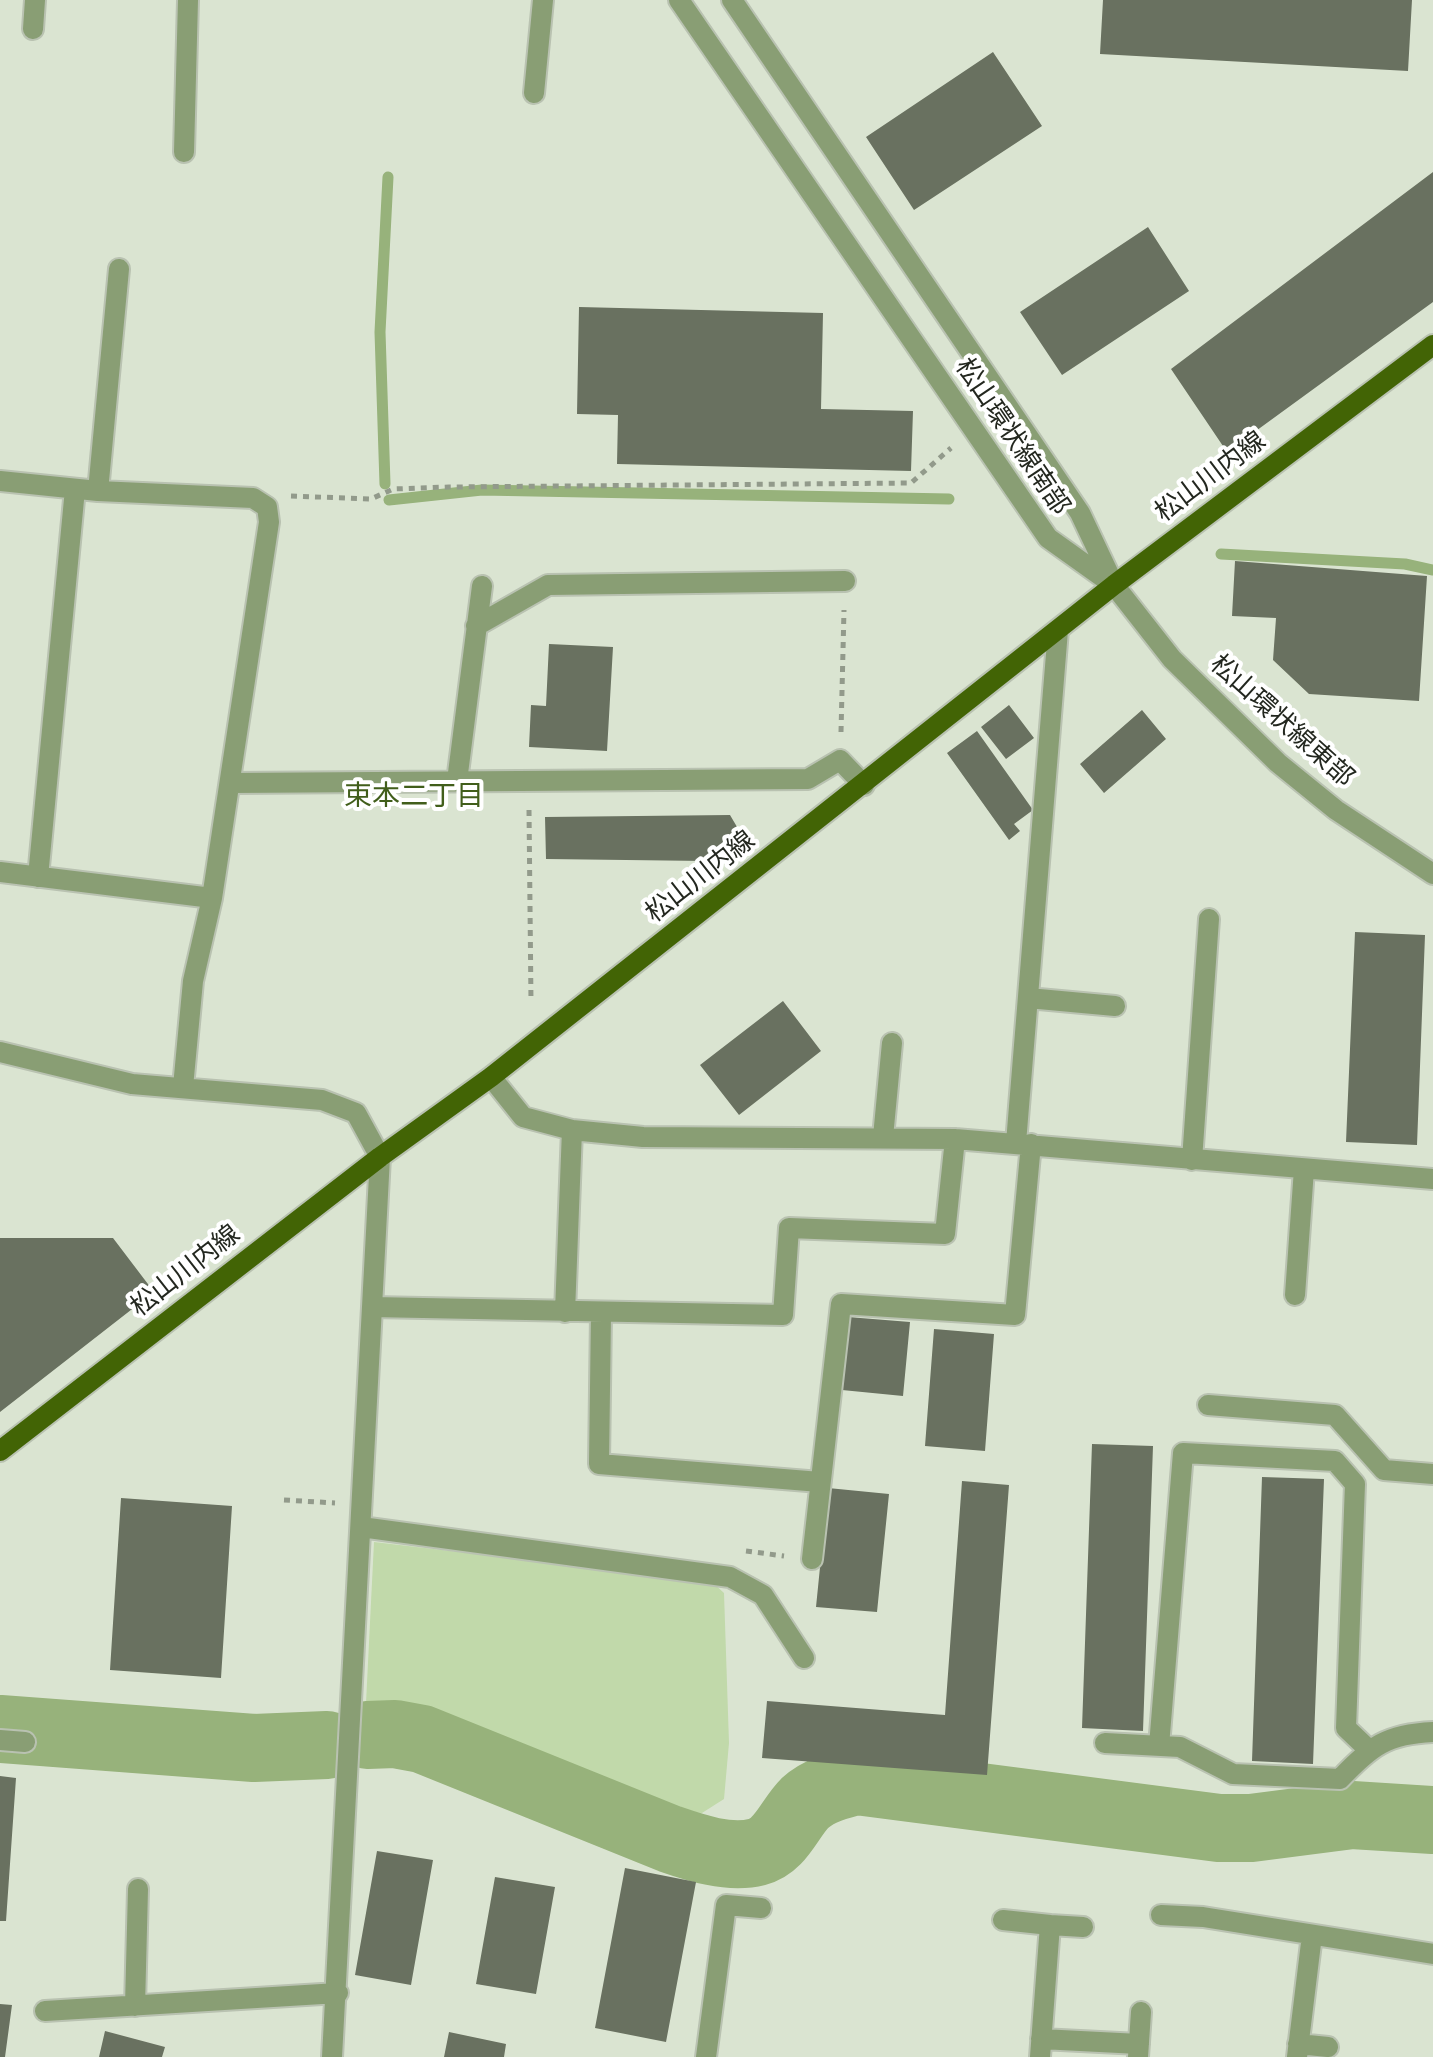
<!DOCTYPE html>
<html>
<head>
<meta charset="utf-8">
<style>
  body { margin:0 }
  canvas { display:block; background:#dae4d1 }
</style>
</head>
<body>
<canvas width="1433" height="2057"></canvas>
<script>
const context = document.querySelector('canvas').getContext('2d');
context.lineJoin = 'round';
function fillPath(path, color) {
  context.fillStyle = color;
  context.fill(path, 'evenodd');
}
function strokePath(path, color, width, dash) {
  context.strokeStyle = color;
  context.lineWidth = width;
  context.lineCap = dash ? 'butt' : 'round';
  context.setLineDash(dash || []);
  context.stroke(path);
}
function label(font, color, halo, rows, align = 'center') {
  context.font = font + ' Spectral,"Noto Sans JP",serif';
  context.lineWidth = 8;
  context.setLineDash([]);
  context.textBaseline = 'middle';
  context.strokeStyle = halo;
  context.fillStyle = color;
  for (const [text, x, y, turn = 0] of rows) {
    context.save();
    context.translate(x, y);
    context.rotate((+turn || 0) * Math.PI / 180);
    context.textAlign = isNaN(turn) ? turn : align;
    if (halo) context.strokeText(text, 0, 0);
    context.fillText(text, 0, 0);
    context.restore();
  }
}
fillPath(new Path2D(`
  M374 1542 712 1582 724 1593 729 1743 724 1799 702 1813 640 1808 366 1703Z`), '#c1d9aa');
strokePath(new Path2D(`
  M385 484 380 332 388 177
  M389 500 482 490 949 499
  M1221 554 1405 564 1433 570`), '#97b27b', 11);
strokePath(new Path2D(`
  M0 1729 254 1748 327 1745
  M367 1735 395 1734 422 1739 670 1839C696 1848 729 1859 757 1852 781 1846 789 1819 805 1803 819 1790 839 1785 857 1781L1219 1828H1251L1352 1815 1433 1820`), '#97b27b', 68);
fillPath(new Path2D(`
  M1103 0H1412L1408 71 1100 54Z
  M993 52 1042 126 914 210 866 137Z
  M1433 172V302L1227 452 1171 369Z
  M1148 227 1189 291 1062 375 1020 312Z
  M579 307 823 313 821 409 913 411 911 471 617 464 618 415 577 414Z
  M1235 561 1427 576 1419 701 1309 694 1273 660 1276 618 1232 616Z
  M549 644 613 647 607 751 529 747 531 705 546 706Z
  M1009 705 1034 738 1006 759 981 727Z
  M1142 710 1166 739 1104 793 1080 764Z
  M977 731 1033 810 1014 824 1020 831 1009 840 947 753Z
  M730 815 740 832 706 861 546 859 545 817Z
  M1355 932 1425 935 1417 1145 1346 1142Z
  M783 1001 821 1051 739 1115 700 1065Z
  M0 1238H113L154 1292 0 1412Z
  M848 1317 910 1322 903 1396 842 1390Z
  M934 1329 994 1334 985 1451 925 1446Z
  M1092 1444 1153 1446 1143 1731 1082 1728Z
  M1262 1477 1324 1479 1313 1764 1252 1761Z
  M962 1481 1009 1485 987 1775 762 1758 767 1701 945 1715Z
  M828 1488 889 1494 877 1612 816 1607Z
  M121 1498 232 1506 221 1678 110 1670Z
  M0 1776 16 1778 6 1921H0Z
  M377 1851 433 1860 411 1985 355 1975Z
  M625 1868 696 1882 666 2042 595 2028Z
  M495 1877 555 1887 536 1994 476 1984Z
  M0 2004 12 2005 5 2057H0Z
  M105 2031 165 2047 162 2057H99Z
  M449 2032 506 2044 504 2057H444Z`), '#697160');
const minor = new Path2D(`
  M679 0 1048 538 1111 583
  M732 0 1080 513 1114 585 1172 659 1278 763 1336 810 1433 874
  M33 29 35 0
  M534 93 543 0
  M184 152 188 0
  M0 481 98 491 253 498 267 507 269 522 212 898
  M98 491 119 269
  M476 626 548 585 845 581
  M457 781 482 586
  M231 783 808 779 840 760 864 785
  M0 872 212 898 193 981 183 1087
  M38 877 75 489
  M1028 998 1115 1006
  M0 1052 132 1084 322 1100 356 1113 380 1157 332 2057
  M491 1077 523 1117 572 1130 643 1137 955 1139 1433 1179
  M883 1137 892 1043
  M1016 1143 1058 630
  M1192 1160 1209 919
  M1295 1295 1304 1169
  M372 1307 783 1315 789 1228 945 1234 955 1139
  M565 1312 572 1130
  M601 1313 599 1464 820 1482
  M1208 1405 1335 1415 1384 1470 1433 1474
  M361 1527 730 1577 763 1595 804 1658
  M812 1559 841 1304 1015 1315 1031 1144
  M0 1740 25 1742
  M1105 1743 1180 1747 1233 1774 1340 1779C1371 1746 1387 1734 1433 1732
  M1159 1746 1183 1453 1335 1461 1355 1484 1346 1728 1368 1749
  M1161 1915 1203 1917 1433 1954
  M1003 1920 1050 1925 1040 2057
  M1050 1925 1083 1927
  M135 2006 138 1889
  M45 2011 338 1993
  M1041 2039 1139 2044
  M1298 2044 1328 2047
  M706 2057 726 1905 761 1908
  M1138 2057 1141 2012
  M1297 2057 1312 1935`);
const major = new Path2D(`
  M0 1451 380 1157 491 1077 1114 585 1433 345`);
strokePath(minor, '#b9c2b1', 24);
strokePath(major, '#b9c2b1', 24);
strokePath(new Path2D(`
  M291 496 371 499 393 489 449 487 911 483 951 448
  M841 732 844 610
  M529 810 531 1002
  M284 1500 335 1503
  M746 1551 784 1556`), '#929a8b', 5, [6, 6]);
strokePath(minor, '#899e74', 20);
strokePath(major, '#426405', 20);
label('26px', '#23271f', '#fff', [
  ["松山環状線南部",1010,438,56],
  ["松山川内線",1212,479,-37],
  ["松山環状線東部",1280,723,42],
  ["松山川内線",702,879,-38],
  ["松山川内線",187,1273,-38]
]);
label('28px', '#415e1b', '#fff', [
  ["束本二丁目",414,800]
]);
</script>
</body>
</html>
